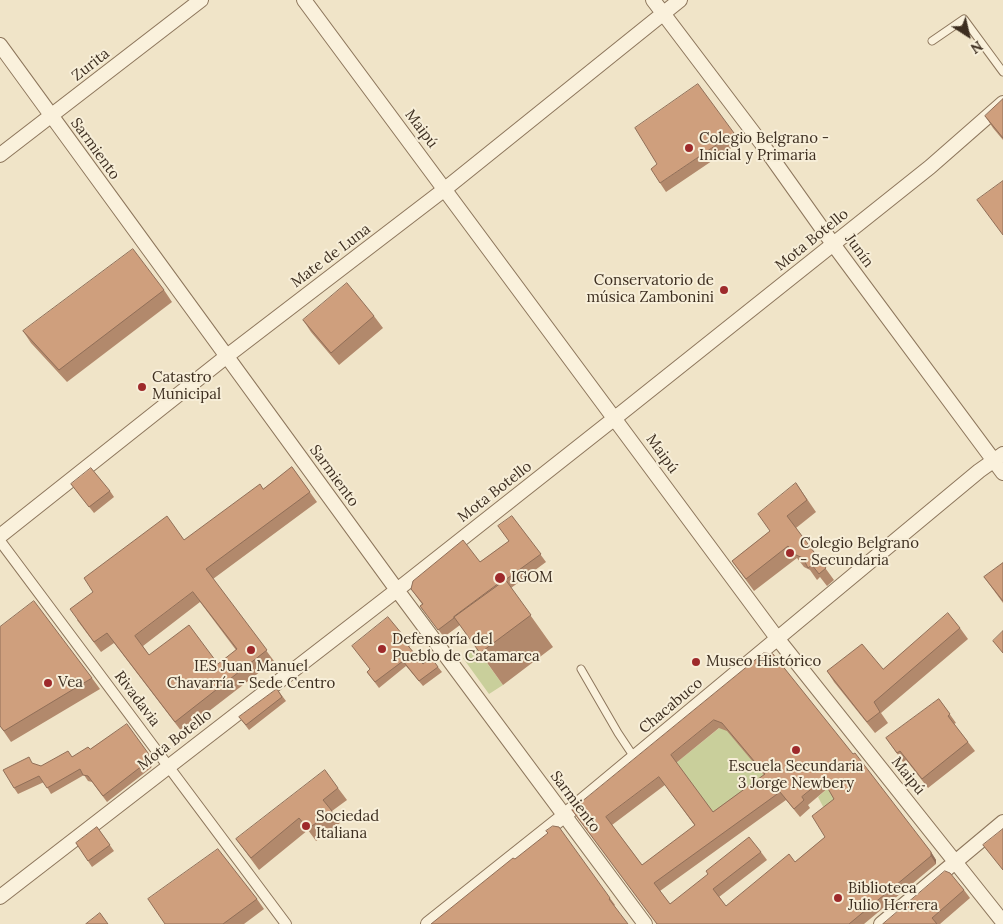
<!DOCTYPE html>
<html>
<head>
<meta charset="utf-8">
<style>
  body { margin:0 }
  #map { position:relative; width:1003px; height:924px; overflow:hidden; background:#f0e4c8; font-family:Lora,serif }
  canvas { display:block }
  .north { position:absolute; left:943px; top:10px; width:50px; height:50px; -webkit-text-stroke:4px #f7eed8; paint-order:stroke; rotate:145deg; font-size:14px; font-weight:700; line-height:20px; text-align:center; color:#3d2e20 }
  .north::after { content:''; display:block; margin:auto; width:18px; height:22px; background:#3d2e20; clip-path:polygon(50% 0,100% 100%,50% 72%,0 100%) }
</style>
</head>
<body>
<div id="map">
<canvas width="1003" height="924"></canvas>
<div class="north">N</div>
</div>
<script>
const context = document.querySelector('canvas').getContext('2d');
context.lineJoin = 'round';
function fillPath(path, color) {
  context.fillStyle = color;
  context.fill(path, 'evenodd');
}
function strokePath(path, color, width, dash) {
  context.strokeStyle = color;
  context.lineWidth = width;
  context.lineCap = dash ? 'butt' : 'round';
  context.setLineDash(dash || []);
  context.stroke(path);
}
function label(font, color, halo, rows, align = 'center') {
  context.font = font + ' Lora,serif';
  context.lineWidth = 4;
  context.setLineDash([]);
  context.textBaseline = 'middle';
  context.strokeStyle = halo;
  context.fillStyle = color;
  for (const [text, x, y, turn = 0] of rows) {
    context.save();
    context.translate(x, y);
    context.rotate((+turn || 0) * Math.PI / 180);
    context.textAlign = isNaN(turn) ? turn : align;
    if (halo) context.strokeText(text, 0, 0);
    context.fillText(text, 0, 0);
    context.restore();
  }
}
fillPath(new Path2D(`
  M476 648 503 685 489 694 463 658Z
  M723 725 771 782 719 820 676 763Z
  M828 788 840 807 828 816 818 797Z`), '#c9cf9b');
const service = new Path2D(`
  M932 41 964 19 1003 72
  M581 669 618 733 634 757`);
const pedestrian = new Path2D(`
  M0 541 286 924`);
const minor = new Path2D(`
  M304 0 777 638 1003 922
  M653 0 762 144 833 244 1003 473
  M0 45 397 590 645 924
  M0 155 201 0
  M0 536 227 356 445 189 680 0
  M0 897 397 590 615 418 930 167 1003 103
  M428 924 565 815 979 471 1003 454
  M881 924 1003 822`);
strokePath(service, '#8d765c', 9);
strokePath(pedestrian, '#8d765c', 12);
strokePath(minor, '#8d765c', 16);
strokePath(service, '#faf1dc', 7);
strokePath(pedestrian, '#faf1dc', 10);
strokePath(minor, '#faf1dc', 14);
fillPath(new Path2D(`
  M1003 99V140L993 128 985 116Z
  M734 133 740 142 666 192 660 183Z
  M164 290 172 302 67 382 31 343 23 331Z
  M374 316 383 328 339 365 311 332 303 320Z
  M292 467 317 502 213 579 274 661 182 732 114 643 101 652 77 620 184 540 263 489ZM200 602 236 650 218 664 149 655 143 646Z
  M796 483 816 512 796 528 834 580 827 586 820 577 817 580 810 570 804 567 797 558 754 591 732 561 770 531Z
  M71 484 110 491 114 497 94 513Z
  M512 516 546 562 511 588 553 647 503 685 460 625 444 637 420 606 422 604 411 589 480 562 509 541Z
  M1003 563V603L984 577Z
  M960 628 968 639 881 713 888 723 875 733 834 682 827 671 883 669Z
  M407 640 410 646 409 647 423 664 438 667 442 672 423 686 406 666 379 688 367 672Z
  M764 653 931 852 936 860V864L864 924H657L572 810ZM719 728 727 731 764 775 713 812 676 763ZM665 785 695 826 642 865 612 825ZM828 788 834 799 825 837 795 862 726 906 719 897 767 860 761 852 670 904 660 891 786 800 800 817 810 808 808 805Z
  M92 678 100 689 11 742 0 726Z
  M277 689 286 701 249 730 239 717Z
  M939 699 956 723 954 724 975 751 928 788 906 760 903 762 886 738Z
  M90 749 153 759 151 768 107 802 92 782 88 781 84 775 51 794 44 782 18 794 14 788 33 764 41 766 72 757Z
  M338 788 347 800 332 811 340 823 316 841 308 830 259 870 236 839Z
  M97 827 114 851 92 867 76 843Z
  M515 859 610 898 615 905 614 906Z
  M964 890 970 898 940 924H883Z
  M257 899 264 909 244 924H165Z`), '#b2896c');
fillPath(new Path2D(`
  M148 753 153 759 151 768 147 762Z
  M931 852 936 860V864L931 856Z`), '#916f58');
const building = new Path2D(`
  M698 84 734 133 660 183 651 169 657 164 635 128Z
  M1003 99V138L985 116Z
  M1003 181V235L977 200Z
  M133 249 164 290 59 370 23 331Z
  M347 283 374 316 331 353 303 320Z
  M292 467 310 492 206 569 267 650 175 722 107 633 94 642 70 609 93 592 84 578 167 516 184 540 260 484 263 489ZM193 592 237 649 218 664 189 625 149 655 135 636Z
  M91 468 110 491 89 507 71 484Z
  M796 483 807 500 787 516 826 568 819 574 812 565 808 568 803 558 796 555 788 546 746 579 732 561 770 531 758 514Z
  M512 516 541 554 454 617V618L438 630 420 606 423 604 411 589 413 581 463 540 480 562 509 541 498 526Z
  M1003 563V601L984 577Z
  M505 579 531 615 480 653 454 617Z
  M34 601 92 678 4 731 0 726V627Z
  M948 613 960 628 874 702 880 712 867 722 827 671 862 644 883 669Z
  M388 617 407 640 405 642 423 664 431 657 438 667 419 681 403 661 375 682 367 672 370 669 352 646Z
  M1003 631V653L993 641Z
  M764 653 773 654 853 754 855 753 931 852V856L849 924H657L572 810ZM714 720 722 723 765 774 713 812 671 755ZM659 777 695 825 642 865 606 817ZM823 780 834 799 812 816 825 837 795 862 789 854 726 906 713 889 761 852 749 837 706 871 708 874 670 904 654 883 780 792 794 809 804 800 802 797Z
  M277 689 282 697 246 725 239 717Z
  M939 699 950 714 948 716 968 742 922 779 900 751 897 753 886 738Z
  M127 724 148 753 147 762 103 796 88 776 83 775 80 769 47 788 39 776 14 788 3 770 29 757 32 763 41 766 68 751 72 757 88 747 90 749Z
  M325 770 338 788 323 800 332 811 308 829 299 818 251 858 236 839Z
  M553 826 559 827 610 898 609 899 628 924H431L513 858 515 859 548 833 546 831Z
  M97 827 110 845 88 861 76 843Z
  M1003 829V870L983 845Z
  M218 849 257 899 223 924H165L148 899Z
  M945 871 950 873 964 890 932 918 937 924H883Z
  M100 913 108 924H86Z`);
fillPath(building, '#cf9f7d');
strokePath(building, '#916f58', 1);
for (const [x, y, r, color] of [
  [689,148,5,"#9e2a2b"],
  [724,290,5,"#9e2a2b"],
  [142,387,5,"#9e2a2b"],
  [790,553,5,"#9e2a2b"],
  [500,578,6,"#9e2a2b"],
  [382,649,5,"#9e2a2b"],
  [251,650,5,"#9e2a2b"],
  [696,662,5,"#9e2a2b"],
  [48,683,5,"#9e2a2b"],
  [796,750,5,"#9e2a2b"],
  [306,826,5,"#9e2a2b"],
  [838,898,5,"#9e2a2b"]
]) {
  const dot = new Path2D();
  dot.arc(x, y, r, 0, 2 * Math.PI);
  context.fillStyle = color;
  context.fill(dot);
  strokePath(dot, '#f7eed8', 2);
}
label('15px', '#3d2e20', '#f7eed8', [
  ["Zurita",91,65,-38],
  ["Maipú",421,129,53],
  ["Sarmiento",95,149,54],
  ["Mota Botello",812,240,-39],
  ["Junín",859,251,54],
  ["Mate de Luna",331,256,-37],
  ["Maipú",662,454,54],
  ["Sarmiento",334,476,54],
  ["Mota Botello",495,492,-38],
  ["Rivadavia",137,699,53],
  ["Chacabuco",671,706,-40],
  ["Mota Botello",175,740,-38],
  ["Maipú",908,776,51],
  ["Sarmiento",575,802,53]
]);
label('15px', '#3d2e20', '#f7eed8', [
  ["Colegio Belgrano -",699,139],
  ["Inicial y Primaria",699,156],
  ["Conservatorio de",714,281,"right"],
  ["música Zambonini",714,298,"right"],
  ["Catastro",152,378],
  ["Municipal",152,395],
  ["Colegio Belgrano",800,544],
  ["- Secundaria",800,561],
  ["IGOM",511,578],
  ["Defensoría del",392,640],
  ["Pueblo de Catamarca",392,657],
  ["Museo Histórico",706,662],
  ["IES Juan Manuel",251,667,"center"],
  ["Chavarría - Sede Centro",251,684,"center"],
  ["Vea",58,683],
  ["Escuela Secundaria",796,767,"center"],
  ["3 Jorge Newbery",796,784,"center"],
  ["Sociedad",316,817],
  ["Italiana",316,834],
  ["Biblioteca",848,889],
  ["Julio Herrera",848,906]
], 'left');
</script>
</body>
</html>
